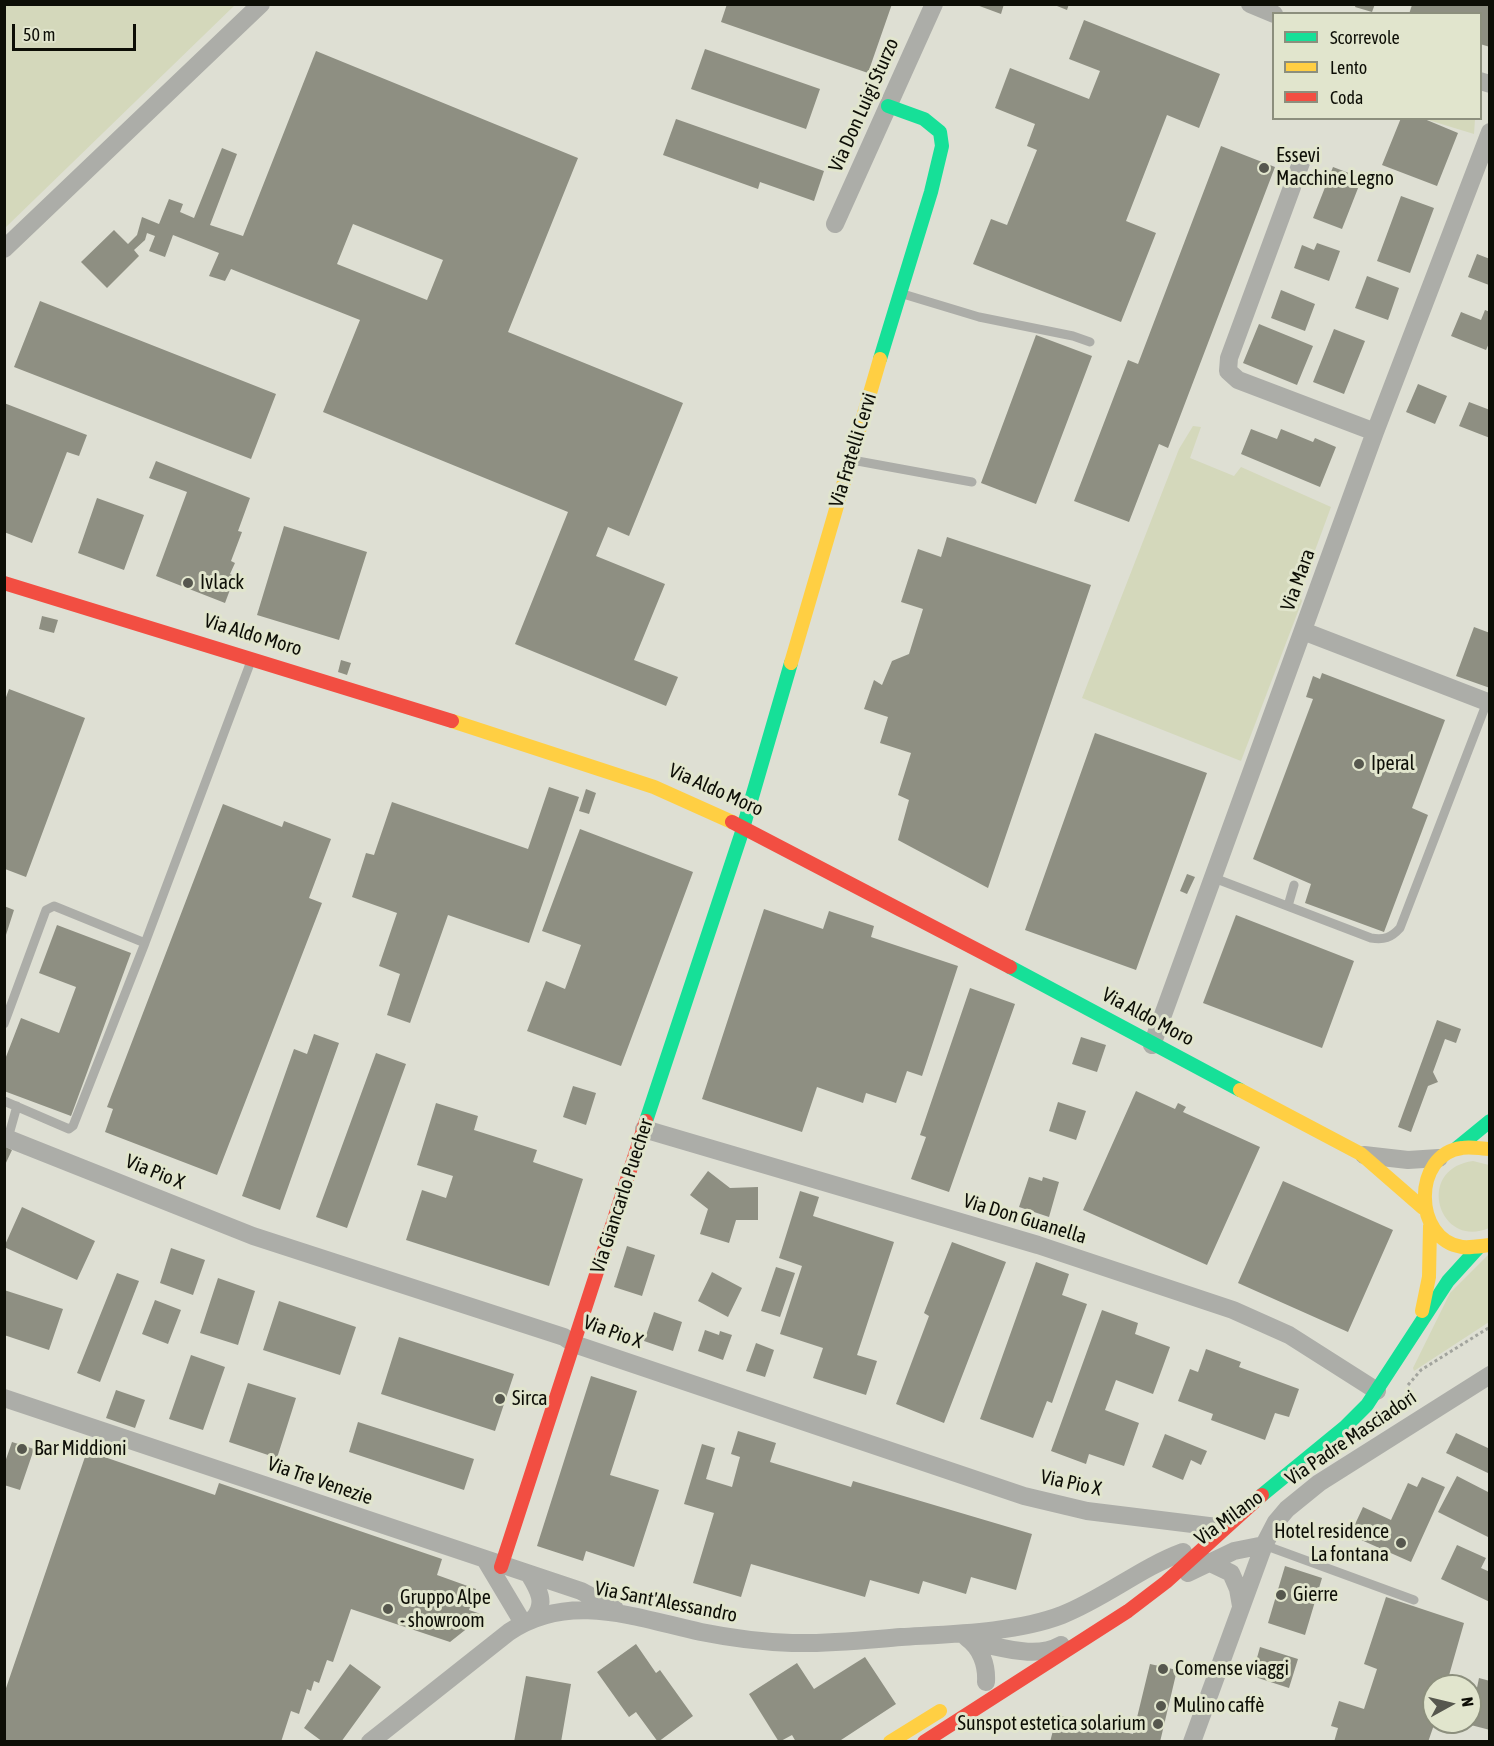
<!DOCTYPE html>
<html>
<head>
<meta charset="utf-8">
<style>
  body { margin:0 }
  #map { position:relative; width:1494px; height:1746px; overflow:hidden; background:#dedfd3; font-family:"Asap Condensed",sans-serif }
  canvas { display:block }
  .frame { position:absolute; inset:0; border:6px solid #0d0e06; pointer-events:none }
  .legend { position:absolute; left:1272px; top:12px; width:210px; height:108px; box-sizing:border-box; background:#e1e5cd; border:2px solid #8c8f7d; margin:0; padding:8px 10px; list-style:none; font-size:18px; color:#0d0e06 }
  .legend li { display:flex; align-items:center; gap:12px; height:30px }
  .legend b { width:30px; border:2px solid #8c8f7d }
  .north { position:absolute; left:1422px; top:1674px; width:60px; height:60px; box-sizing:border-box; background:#e1e5cd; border:2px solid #8c8f7d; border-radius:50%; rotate:82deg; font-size:16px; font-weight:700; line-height:24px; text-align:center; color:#0d0e06 }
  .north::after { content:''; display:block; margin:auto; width:21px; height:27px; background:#56574e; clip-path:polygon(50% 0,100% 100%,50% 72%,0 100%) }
  .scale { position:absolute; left:12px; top:24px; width:124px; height:27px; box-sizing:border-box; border:3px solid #0d0e06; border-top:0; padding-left:8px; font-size:18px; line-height:21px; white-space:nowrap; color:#0d0e06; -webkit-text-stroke:4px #e1e5cd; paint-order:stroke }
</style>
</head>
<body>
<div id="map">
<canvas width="1494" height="1746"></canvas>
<div class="frame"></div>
<ul class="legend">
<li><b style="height:8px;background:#16e098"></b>Scorrevole</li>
<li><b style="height:8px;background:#ffcf43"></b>Lento</li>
<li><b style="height:8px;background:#f24e42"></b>Coda</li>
</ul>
<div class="north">N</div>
<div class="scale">50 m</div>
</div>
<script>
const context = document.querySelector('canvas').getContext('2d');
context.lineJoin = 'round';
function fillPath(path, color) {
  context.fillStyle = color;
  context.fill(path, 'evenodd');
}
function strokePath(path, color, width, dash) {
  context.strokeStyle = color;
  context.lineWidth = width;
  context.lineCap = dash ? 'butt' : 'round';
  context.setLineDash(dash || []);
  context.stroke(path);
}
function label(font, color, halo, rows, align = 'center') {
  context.font = font + ' "Asap Condensed",sans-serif';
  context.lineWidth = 6;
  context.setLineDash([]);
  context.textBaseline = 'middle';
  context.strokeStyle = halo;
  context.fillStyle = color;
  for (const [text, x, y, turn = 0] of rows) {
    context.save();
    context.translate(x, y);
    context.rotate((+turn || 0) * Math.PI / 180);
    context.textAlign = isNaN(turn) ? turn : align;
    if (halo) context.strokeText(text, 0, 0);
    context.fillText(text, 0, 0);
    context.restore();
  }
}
fillPath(new Path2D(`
  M5 4H235V5L5 228Z
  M1424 119H1475L1474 134 1425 119Z
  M1193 426 1201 427 1190 458 1234 476 1241 467 1331 507 1299 594 1302 601 1241 761 1082 698 1179 449Z
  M1473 1161 1489 1165V1228C1439 1250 1414 1169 1473 1161Z
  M1489 1254V1322L1414 1371 1413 1368 1450 1293Z`), '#d4d8bb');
fillPath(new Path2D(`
  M727 4H892L868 73 721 22Z
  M974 4H1004L1001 14Z
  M1052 4H1069L1067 10Z
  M1356 4H1375L1372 12 1355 7Z
  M1412 5H1490V47L1480 44V14H1409Z
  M1084 20 1220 74 1199 128 1167 115 1126 221 1156 233 1121 322 973 264 991 219 1007 225 1037 150 1027 146 1035 124 995 108 1010 68 1089 99 1100 71 1069 59Z
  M705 49 820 89 806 129 691 89Z
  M316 51 578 158 508 332 683 403 629 536 608 527 596 556 665 584 634 660 678 677 666 706 515 644 568 512 323 412 360 320 231 269 225 281 209 276 219 253 173 235 165 257 149 251 155 236 147 233 145 240 134 250 139 256 107 288 81 262 114 230 128 244 137 235 142 217 159 224 169 199 183 204 180 212 194 218 222 148 237 154 210 225 243 236ZM353 224 443 260 427 300 337 264Z
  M1401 118H1422L1458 133 1437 186 1382 165Z
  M676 119 824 171 814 201 760 182 758 189 663 155Z
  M1221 146 1275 167 1168 448 1159 444 1129 522 1074 501 1128 360 1138 364Z
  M1333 167 1362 178 1342 229 1313 218Z
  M1401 196 1434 208 1410 273 1377 261Z
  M1317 243 1340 251 1329 281 1294 268 1302 245 1314 250Z
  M1477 254 1490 259 1489 285 1468 277Z
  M1367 276 1399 288 1388 320 1355 308Z
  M1281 290 1315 304 1305 331 1271 318Z
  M40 301 276 394 251 459 14 367Z
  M1485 310 1490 312V341L1486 350 1451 336 1461 312 1481 320Z
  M1259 324 1313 346 1297 385 1243 363Z
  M1334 329 1365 341 1344 394 1313 382Z
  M1036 335 1092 356 1036 504 981 483Z
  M1418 384 1447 396 1435 424 1406 412Z
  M1469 402 1490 410V438L1459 426Z
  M4 403 87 435 79 456 67 452 32 543 4 532Z
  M1251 429 1277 439 1281 429 1313 442 1315 438 1336 447 1320 487 1241 454Z
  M156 461 250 498 238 531 242 532 231 561 235 563 230 574 232 575 228 586 231 587 225 603 156 576 187 492 149 478Z
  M97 498 144 515 124 570 78 553Z
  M284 526 367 552 339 640 257 615Z
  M947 537 1091 585 988 888 898 840 909 800 898 795 911 753 880 743 888 717 864 709 874 680 882 685 892 661 909 654 923 609 901 602 918 549 941 557Z
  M42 616 58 620 54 633 39 629Z
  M1474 627 1490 633V688L1456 676Z
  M341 660 351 663 347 675 338 672Z
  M1322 673 1445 720 1412 808 1428 815 1384 932 1305 903 1311 884 1253 859 1313 699 1306 697 1313 676 1320 679Z
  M9 689 85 718 26 877 5 869V700Z
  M1095 733 1207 773 1136 970 1025 930Z
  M549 787 579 797 529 943 448 915 410 1023 387 1015 400 974 379 966 397 913 352 897 366 853 374 855 392 802 528 849Z
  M586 789 596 793 589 814 579 811Z
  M223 804 282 827 284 821 331 839 309 898 322 903 217 1175 105 1132 113 1109 107 1107Z
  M580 829 693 872 621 1066 527 1031 546 981 565 989 581 945 542 931Z
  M1187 874 1195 877 1187 894 1180 891Z
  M4 906 14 910 5 938H4Z
  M764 909 823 929 829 911 874 926 871 937 958 966 922 1076 907 1071 896 1103 866 1093 863 1103 817 1087 802 1132 702 1099Z
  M1236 915 1354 961 1322 1048 1203 1003Z
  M57 925 131 953 71 1116 4 1091V1062L21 1018 59 1033 76 987 39 973Z
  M970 988 1015 1004 949 1192 911 1179 926 1137 920 1135Z
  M1437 1020 1461 1029 1456 1043 1445 1039 1433 1072 1438 1082 1428 1086 1411 1132 1398 1127Z
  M314 1034 339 1043 280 1210 242 1196 294 1049 307 1054Z
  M1081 1037 1106 1045 1097 1072 1072 1064Z
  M376 1053 406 1064 347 1228 316 1217Z
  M573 1086 596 1093 586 1125 563 1117Z
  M1136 1091 1175 1109 1178 1103 1186 1107 1183 1112 1260 1147 1207 1265 1083 1210Z
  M1058 1102 1086 1111 1076 1140 1049 1131Z
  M436 1103 478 1116 474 1130 537 1150 533 1162 583 1179 549 1286 406 1240 422 1190 446 1198 453 1176 417 1165Z
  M4 1146 12 1150 4 1167Z
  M708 1171 730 1188 758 1187V1220H736L729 1243 700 1234 708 1209 690 1195Z
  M1029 1177 1042 1181 1043 1177 1059 1182 1049 1217 1019 1207Z
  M1283 1181 1393 1230 1348 1332 1238 1283Z
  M800 1191 819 1197 813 1216 894 1242 857 1355 877 1361 866 1395 813 1378 823 1348 780 1334 802 1266 779 1258Z
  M22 1207 95 1241 77 1280 4 1247Z
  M952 1242 1006 1262 944 1423 896 1404 929 1316 924 1313Z
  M627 1246 655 1255 642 1296 614 1287Z
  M171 1248 205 1260 193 1295 160 1283Z
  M1036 1262 1069 1274 1062 1295 1087 1304 1052 1403 1047 1401 1033 1438 980 1419Z
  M776 1267 795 1273 780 1317 761 1311Z
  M712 1272 742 1288 728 1317 698 1301Z
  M117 1273 139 1281 100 1382 77 1373Z
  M218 1278 255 1291 238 1345 200 1333Z
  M4 1290 63 1309 49 1350 4 1335Z
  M155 1300 181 1310 168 1344 142 1334Z
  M279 1301 356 1327 340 1375 263 1350Z
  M1102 1310 1138 1323 1135 1334 1170 1347 1153 1394 1116 1380 1105 1410 1139 1423 1124 1466 1089 1454 1086 1464 1051 1451Z
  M654 1312 682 1322 673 1351 644 1341Z
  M705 1330 719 1335 720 1331 732 1335 723 1360 698 1351Z
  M399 1337 514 1374 495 1431 381 1394Z
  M756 1343 774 1350 765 1377 746 1371Z
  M1206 1349 1241 1362 1239 1367 1299 1389 1289 1417 1275 1413 1265 1440 1211 1420 1213 1414 1178 1401 1190 1369 1198 1372Z
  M191 1355 225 1367 203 1430 169 1419Z
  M591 1376 637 1391 610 1475 659 1490 634 1567 586 1551 583 1561 537 1546Z
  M248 1383 296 1398 277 1458 229 1442Z
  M116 1390 145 1400 135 1428 106 1418Z
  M358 1422 474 1459 464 1490 349 1452Z
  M738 1431 776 1443 770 1462 851 1487 853 1481 1032 1534 1016 1590 971 1577 966 1594 923 1581 919 1594 870 1580 865 1597 751 1564 741 1597 693 1583 714 1513 684 1504 702 1444 715 1448 706 1479 732 1487 740 1457 731 1454Z
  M1456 1433 1490 1449V1474L1446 1453Z
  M1165 1434 1207 1451 1201 1465 1191 1460 1183 1480 1152 1467Z
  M12 1442 34 1449 20 1490 4 1485V1465Z
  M87 1451 215 1495 219 1483 442 1559 437 1575 476 1589 469 1610 484 1615 450 1642 351 1609 333 1662 327 1660 319 1683 314 1681 311 1691 307 1689 299 1714 291 1711 281 1742H4V1694Z
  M1457 1476 1490 1493V1538L1438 1512Z
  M1422 1477 1445 1487 1411 1562 1350 1535 1363 1507 1391 1520 1408 1483 1417 1487Z
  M1457 1545 1486 1558 1481 1568 1490 1572V1602L1441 1579Z
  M1285 1566 1322 1578 1305 1635 1268 1623Z
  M1386 1597 1464 1623 1446 1686H1434L1435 1722 1428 1742H1334L1338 1728 1331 1726 1339 1701 1364 1709 1377 1669 1364 1664Z
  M636 1644 656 1673 660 1670 693 1716 658 1742 636 1712 629 1717 597 1672Z
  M1260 1647 1298 1659 1289 1688 1252 1676Z
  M865 1657 896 1704 838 1742H796L792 1735 779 1742 749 1694 797 1663 814 1689Z
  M350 1664 381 1687 341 1742H323L304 1728Z
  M1150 1664 1177 1670 1160 1742H1050L1057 1715 1133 1734Z
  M526 1676 571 1684 561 1742H514Z
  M1479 1678 1490 1681V1730L1467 1724 1470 1722Z`), '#8e8f82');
strokePath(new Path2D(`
  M1408 1385 1421 1370 1490 1327`), '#a2a49d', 3, [3, 3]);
strokePath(new Path2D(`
  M903 294 979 317 1073 336 1090 342
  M852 460 972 482
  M1214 878 1371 938C1384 940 1391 938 1400 928L1487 702
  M1288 906 1294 885
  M145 943 251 661
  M4 1024 46 910 54 906 145 943 73 1126 69 1129 4 1101
  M8 1138 17 1106
  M1264 1545 1414 1600`), '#acada8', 9);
strokePath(new Path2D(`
  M1250 4 1274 14
  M1480 81 1490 84
  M1302 160 1229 358 1228 371 1238 380 1375 432
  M835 224 934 4
  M4 249 261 4
  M1303 631 1490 703
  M1152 1045 1375 432 1490 132
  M644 1129 1038 1245 1233 1310 1289 1335 1377 1391
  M4 1137 253 1236 564 1337 574 1344 1024 1496 1087 1511 1217 1527
  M1364 1155 1408 1160 1439 1158
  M4 1398 581 1591 615 1609
  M486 1561 523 1623
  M1208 1562 1231 1573 1238 1589 1241 1606
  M1188 1573 1234 1551 1264 1545
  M529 1574C538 1589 547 1603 534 1618
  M967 1638C981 1648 987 1665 986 1682
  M972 1642C999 1646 1035 1660 1061 1645
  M370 1742 509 1632C570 1591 636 1618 701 1632 731 1638 761 1642 792 1643 828 1644 864 1640 901 1637 951 1634 1015 1633 1062 1615 1105 1598 1140 1568 1183 1552
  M1192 1742 1264 1545 1276 1522 1287 1509 1319 1483 1490 1375`), '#acada8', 18);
strokePath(new Path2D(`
  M880 359 931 192 942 146 940 132 924 119 888 106
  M1010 967 1240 1090
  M646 1121 741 835 791 663
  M1457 1148 1490 1121
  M1262 1495 1345 1427 1367 1405 1448 1281 1478 1248`), '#16e098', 14);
strokePath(new Path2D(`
  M791 663 880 359
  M452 721 654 787 732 822
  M1240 1090 1361 1154 1423 1208
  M1490 1149C1481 1149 1471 1146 1462 1148 1412 1154 1413 1240 1462 1247 1470 1248 1481 1246 1490 1245
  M1422 1311 1429 1277 1430 1226
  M890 1742 940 1711`), '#ffcf43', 14);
strokePath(new Path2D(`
  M4 583 452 721
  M732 822 1010 967
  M501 1567 646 1121
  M924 1742 1128 1611 1166 1582 1262 1495`), '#f24e42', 14);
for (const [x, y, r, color] of [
  [1264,168,6,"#56574e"],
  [188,583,6,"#56574e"],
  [1359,764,6,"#56574e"],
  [500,1399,6,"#56574e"],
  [22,1449,6,"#56574e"],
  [1401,1543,6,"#56574e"],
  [1281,1595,6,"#56574e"],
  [388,1609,6,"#56574e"],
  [1163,1669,6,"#56574e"],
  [1161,1706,6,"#56574e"],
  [1158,1724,6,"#56574e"]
]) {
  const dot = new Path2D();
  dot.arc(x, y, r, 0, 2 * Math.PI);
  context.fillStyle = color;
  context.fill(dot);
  strokePath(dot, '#e1e5cd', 2);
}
label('20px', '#0d0e06', '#e1e5cd', [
  ["Via Don Luigi Sturzo",864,105,-66],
  ["Via Fratelli Cervi",853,450,-73],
  ["Via Mara",1298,580,-70],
  ["Via Aldo Moro",253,635,17],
  ["Via Aldo Moro",716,790,24],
  ["Via Aldo Moro",1148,1017,28],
  ["Via Pio X",155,1172,22],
  ["Via Giancarlo Puecher",622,1196,-72],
  ["Via Don Guanella",1025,1219,17],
  ["Via Pio X",613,1332,20],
  ["Via Padre Masciadori",1351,1438,-34],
  ["Via Tre Venezie",320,1481,19],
  ["Via Pio X",1071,1483,12],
  ["Via Milano",1229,1518,-36],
  ["Via Sant'Alessandro",666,1602,11]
]);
label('20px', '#0d0e06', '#e1e5cd', [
  ["Essevi",1276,156],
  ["Macchine Legno",1276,179],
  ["Ivlack",200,583],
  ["Iperal",1371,764],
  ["Sirca",512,1399],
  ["Bar Middioni",34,1449],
  ["Hotel residence",1389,1532,"right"],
  ["La fontana",1389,1555,"right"],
  ["Gierre",1293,1595],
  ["Gruppo Alpe",400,1598],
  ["- showroom",400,1621],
  ["Comense viaggi",1175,1669],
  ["Mulino caffè",1173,1706],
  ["Sunspot estetica solarium",1146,1724,"right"]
], 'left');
</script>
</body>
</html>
